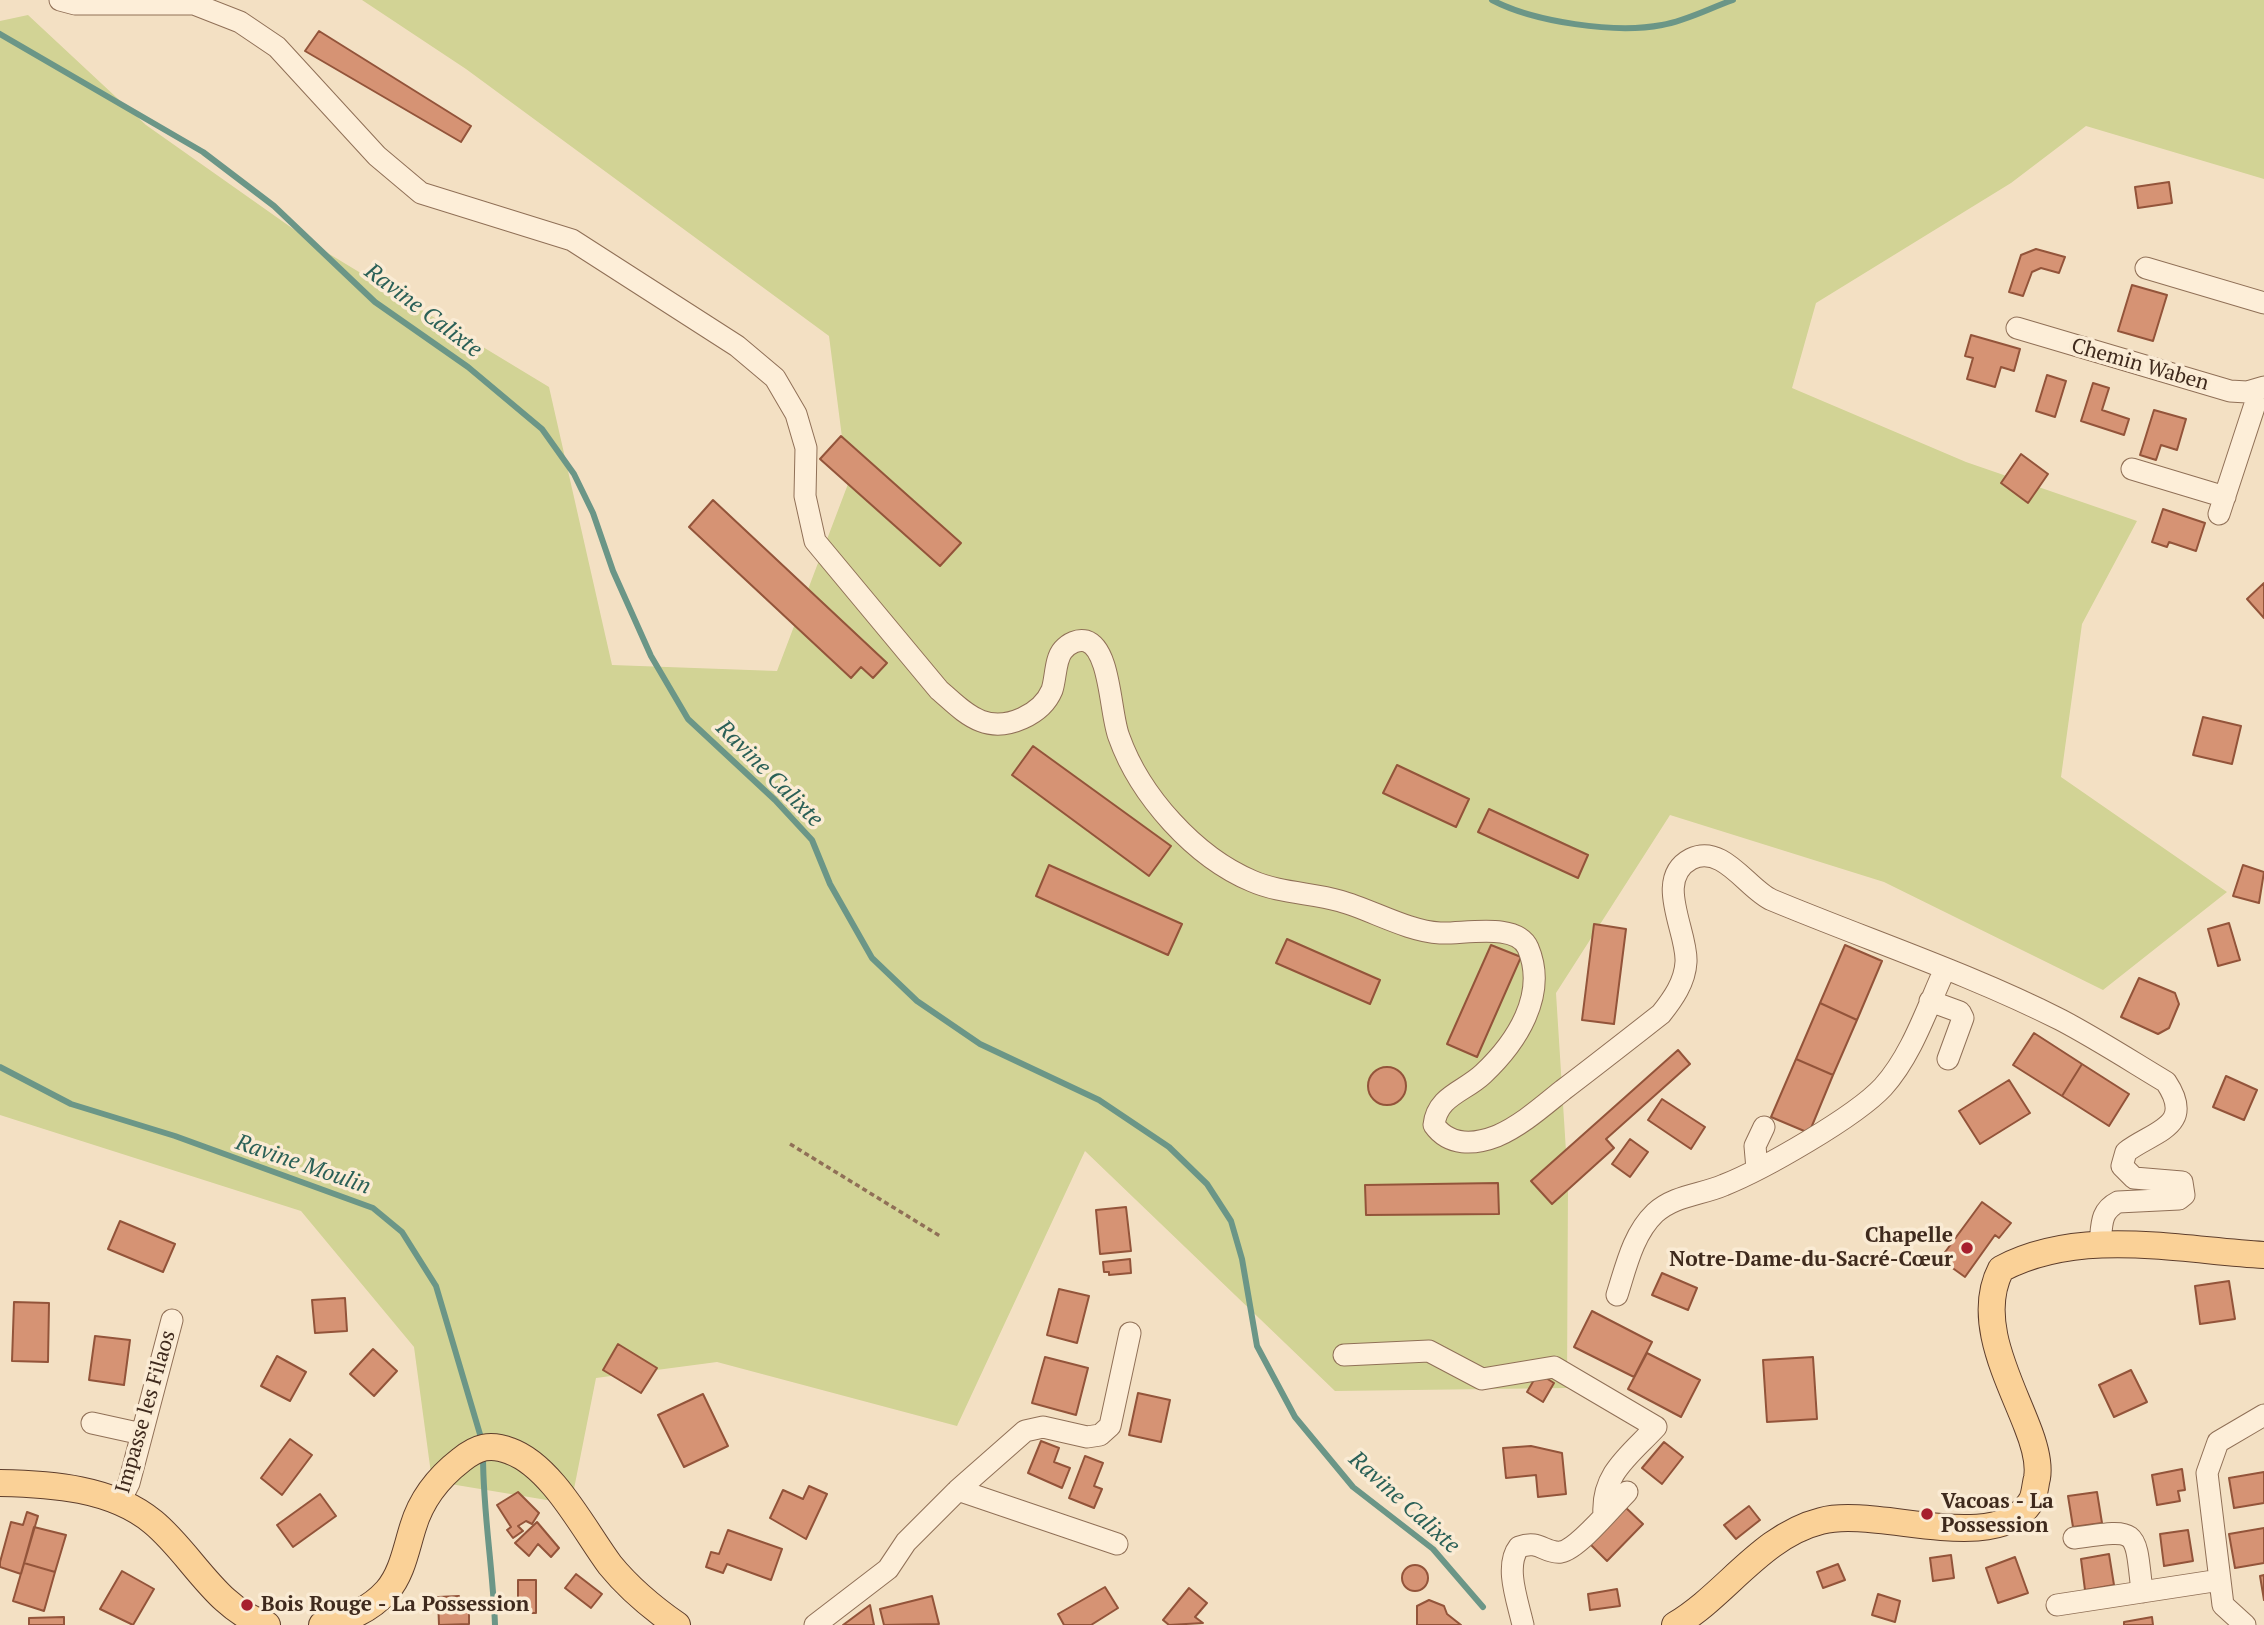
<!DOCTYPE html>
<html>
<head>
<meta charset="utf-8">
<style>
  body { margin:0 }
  canvas { display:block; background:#f3e0c3 }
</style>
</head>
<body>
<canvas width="2264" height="1625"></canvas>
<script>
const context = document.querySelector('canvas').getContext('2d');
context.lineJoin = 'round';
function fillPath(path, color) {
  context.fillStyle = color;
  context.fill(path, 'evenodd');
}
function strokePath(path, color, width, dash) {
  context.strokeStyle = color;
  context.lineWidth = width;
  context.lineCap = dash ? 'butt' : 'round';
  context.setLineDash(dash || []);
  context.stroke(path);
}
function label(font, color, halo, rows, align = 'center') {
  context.font = font + ' "PT Serif",serif';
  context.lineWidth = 7;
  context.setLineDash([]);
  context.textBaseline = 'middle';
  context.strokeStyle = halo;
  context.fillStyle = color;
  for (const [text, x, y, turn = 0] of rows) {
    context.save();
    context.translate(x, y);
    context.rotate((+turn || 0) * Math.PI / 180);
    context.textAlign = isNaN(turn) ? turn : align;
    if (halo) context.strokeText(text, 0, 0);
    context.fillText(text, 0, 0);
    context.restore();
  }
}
fillPath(new Path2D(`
  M362 0H2264V179L2086 126 2011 183 1816 303 1792 388 1966 462 2137 521 2082 624 2061 777 2227 892 2103 990 1884 882 1670 815 1556 993 1568 1183 1567 1388 1335 1391 1085 1151 957 1426 717 1362 596 1378 571 1504 432 1481 414 1347 301 1211 0 1115V21L28 15 146 125 326 252 549 387 612 665 777 671 848 484 829 336 466 69Z`), '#d2d395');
strokePath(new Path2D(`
  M1492 0C1534 22 1615 34 1662 25 1686 21 1710 8 1733 0
  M0 34 203 152 274 206 375 302 468 367 542 429 574 474 593 513 613 571 651 656 688 719 775 800 812 840 830 884 872 958 917 1001 980 1044 1099 1100 1169 1147 1207 1184 1231 1221 1242 1259 1257 1346 1295 1417 1353 1487 1433 1549 1483 1607
  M0 1067 71 1104 175 1136 373 1208 402 1232 436 1286 482 1441
  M483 1456C483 1513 493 1568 495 1625`), '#6b9687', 6);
const building = new Path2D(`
  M319 31 471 126 461 142 305 51Z
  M2169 182 2172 203 2138 208 2135 187Z
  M2036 249 2065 257 2059 273 2041 268 2032 272 2023 296 2009 292 2021 255Z
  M2132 285 2167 295 2153 341 2118 331Z
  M1971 335 2020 349 2014 371 2001 367 1995 387 1967 379 1973 358 1965 356Z
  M2047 375 2066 381 2055 417 2036 411Z
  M2093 383 2109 388 2102 410 2129 419 2124 435 2081 421Z
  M2154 410 2186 419 2177 450 2161 445 2156 460 2140 455Z
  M841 436 961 543 940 566 820 459Z
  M2021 454 2048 474 2028 503 2001 483Z
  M713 500 887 663 873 678 861 667 851 678 689 527Z
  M2163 509 2205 523 2196 551 2169 542 2167 547 2152 542Z
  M2264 583V618L2247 599Z
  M2203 717 2241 726 2232 764 2193 755Z
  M1033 746 1171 846 1149 876 1012 775Z
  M1397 765 1469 799 1456 827 1383 793Z
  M1489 809 1588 855 1578 878 1478 832Z
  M1049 865 1182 924 1168 955 1036 896Z
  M2243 865 2264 872 2259 903 2233 896Z
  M2229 923 2240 960 2218 966 2208 929Z
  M1594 924 1626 929 1614 1024 1582 1020Z
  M1287 939 1380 980 1370 1004 1276 963Z
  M1491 945 1521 957 1477 1057 1447 1044Z
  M1845 945 1882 961 1857 1020 1820 1003Z
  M2139 978 2175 993 2179 1004 2169 1028 2158 1034 2121 1017Z
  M1820 1003 1857 1020 1833 1075 1796 1059Z
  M2034 1033 2082 1064 2062 1096 2013 1065Z
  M1678 1050 1690 1064 1606 1139 1614 1148 1552 1204 1531 1181Z
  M1796 1059 1833 1075 1809 1133 1771 1117Z
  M2082 1064 2129 1094 2109 1126 2062 1096Z
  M1368 1086a19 19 0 1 1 38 0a19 19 0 1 1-38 0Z
  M2226 1076 2257 1090 2244 1120 2213 1107Z
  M2009 1080 2030 1113 1980 1144 1959 1111Z
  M1662 1099 1705 1127 1691 1149 1648 1120Z
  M1630 1139 1648 1152 1630 1177 1612 1164Z
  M1498 1183 1499 1214 1366 1215 1365 1185Z
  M1982 1202 2011 1223 1999 1238 1995 1235 1965 1277 1940 1259Z
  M1126 1207 1131 1251 1100 1254 1096 1210Z
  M120 1221 175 1244 163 1272 108 1249Z
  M1130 1259 1131 1273 1109 1275V1272H1104L1103 1262Z
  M1662 1273 1697 1288 1688 1310 1652 1295Z
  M2229 1281 2235 1319 2200 1324 2195 1286Z
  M1059 1289 1089 1296 1077 1343 1047 1335Z
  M345 1298 347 1331 315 1333 312 1300Z
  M14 1302 49 1303 48 1362 12 1361Z
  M1592 1311 1652 1342 1634 1377 1574 1347Z
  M95 1336 130 1340 124 1385 89 1380Z
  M618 1344 657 1368 641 1393 603 1370Z
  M373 1349 397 1371 374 1396 350 1374Z
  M1647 1353 1700 1380 1681 1417 1628 1389Z
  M277 1356 306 1372 290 1401 261 1386Z
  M1045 1357 1088 1368 1076 1415 1032 1403Z
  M1813 1357 1817 1419 1767 1422 1763 1360Z
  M2131 1370 2147 1402 2114 1417 2099 1385Z
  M1538 1373 1554 1383 1543 1402 1527 1392Z
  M1138 1393 1170 1400 1161 1442 1129 1435Z
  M703 1394 728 1446 684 1467 658 1415Z
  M290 1439 312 1455 282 1495 261 1478Z
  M1041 1441 1059 1448 1054 1462 1070 1468 1062 1488 1028 1473Z
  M1664 1442 1683 1457 1662 1484 1642 1468Z
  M1531 1446 1562 1453 1566 1494 1538 1497 1536 1475 1506 1478 1503 1448Z
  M1085 1456 1103 1463 1094 1486 1102 1489 1094 1508 1069 1498Z
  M2182 1469 2185 1490 2178 1491 2180 1501 2157 1505 2152 1475Z
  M2264 1472V1503L2234 1508 2229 1478Z
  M809 1486 827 1494 806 1539 770 1518 783 1490 803 1499Z
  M518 1492 539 1513 532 1524 526 1521 518 1526 523 1531 513 1538 507 1530 511 1527 497 1505Z
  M2097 1492 2102 1523 2073 1527 2068 1496Z
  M320 1494 336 1516 293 1547 277 1525Z
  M1624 1506 1643 1524 1607 1561 1588 1542Z
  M1749 1506 1760 1520 1736 1539 1724 1525Z
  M27 1512 38 1516 21 1574 0 1567V1562L11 1522 23 1525Z
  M537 1522 559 1548 551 1557 538 1544 529 1556 515 1543Z
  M34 1527 66 1535 55 1572 24 1563Z
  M2264 1528V1563L2235 1568 2229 1534Z
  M728 1530 782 1549 771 1580 727 1564 723 1573 706 1567 711 1552 719 1554Z
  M2188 1530 2193 1561 2164 1566 2160 1534Z
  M2109 1554 2114 1585 2085 1590 2081 1559Z
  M1951 1555 1954 1578 1933 1581 1930 1558Z
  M2015 1557 2028 1593 1998 1603 1986 1568Z
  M24 1563 55 1572 44 1611 13 1601Z
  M1838 1564 1845 1580 1823 1588 1817 1572Z
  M1402 1578a13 13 0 1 1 26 0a13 13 0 1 1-26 0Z
  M122 1571 154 1589 133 1625 100 1609Z
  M576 1574 602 1594 591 1608 565 1588Z
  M2264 1575V1600L2260 1576Z
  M518 1580H536V1613H518Z
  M1105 1587 1118 1608 1091 1625H1064L1058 1614Z
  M1189 1588 1207 1603 1195 1617 1203 1623 1169 1625 1163 1620Z
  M1617 1589 1620 1606 1590 1610 1588 1594Z
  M1878 1594 1900 1601 1895 1622 1872 1615Z
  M459 1596 460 1606H469V1624L439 1625 438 1597Z
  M932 1596 939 1624 884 1625 880 1609Z
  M1429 1600 1444 1606 1447 1614 1461 1625H1417V1606Z
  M870 1605 874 1625H843Z
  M64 1617V1625H29V1618Z
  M2152 1617 2153 1625H2124V1622Z`);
fillPath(building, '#d69374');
strokePath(building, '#93543a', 2);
const minor = new Path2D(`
  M60 0 75 4H194L240 22 277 47 377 156 421 193 572 240 737 346 775 378 796 414 806 448 805 496 815 541 939 690C952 701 965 715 981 721 1007 731 1042 714 1052 690 1056 678 1055 659 1063 650 1069 643 1078 639 1086 641 1111 649 1110 715 1119 737 1140 796 1195 857 1252 881 1279 893 1312 893 1340 901 1372 910 1407 931 1440 933 1465 934 1517 922 1528 948 1548 995 1516 1043 1483 1074 1464 1092 1437 1096 1434 1125 1449 1146 1474 1145 1497 1136 1522 1125 1543 1106 1563 1090 1596 1065 1629 1039 1661 1014 1673 999 1685 982 1686 962 1688 932 1653 879 1691 859 1723 843 1748 890 1772 900 1868 940 1968 973 2061 1020 2097 1039 2131 1061 2166 1082 2196 1127 2153 1131 2126 1152L2122 1166 2134 1178 2182 1182 2184 1195 2179 1199 2118 1202C2100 1211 2102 1225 2100 1244
  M2146 268 2264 303
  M2017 328 2230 391 2247 392 2264 387
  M2132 469 2225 497
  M2219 514 2260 389
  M1930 1001 1960 1012 1963 1018 1948 1059
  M1757 1169 1755 1146 1764 1127
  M1617 1295C1626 1267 1633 1234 1655 1213 1675 1195 1701 1195 1724 1185 1764 1169 1855 1117 1883 1087 1912 1055 1927 1008 1945 969
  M1344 1355 1429 1351 1482 1379 1554 1367 1656 1427C1630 1455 1601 1474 1604 1515
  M92 1423 142 1434
  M958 1490 1117 1544
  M119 1503 129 1483 172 1320
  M2074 1538C2139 1529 2135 1527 2142 1592
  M2057 1605 2220 1580
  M815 1625 888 1569 906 1542 958 1490 1025 1431 1043 1427 1087 1437 1100 1435 1110 1426 1130 1333
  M1523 1625C1518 1602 1504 1566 1519 1547 1540 1539 1544 1554 1561 1552 1578 1549 1613 1506 1627 1492
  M2245 1625 2223 1605 2207 1473 2218 1442 2264 1415`);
const major = new Path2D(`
  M0 1483C51 1484 112 1488 153 1522 192 1554 216 1609 267 1625
  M322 1625C346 1620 370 1610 387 1591 402 1574 406 1549 413 1527 421 1500 439 1477 461 1460 477 1447 490 1443 510 1451 552 1466 584 1530 610 1565 628 1587 654 1609 677 1625
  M1675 1625C1726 1595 1761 1536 1821 1521 1876 1506 1994 1556 2030 1503 2035 1497 2035 1485 2037 1478 2040 1461 2033 1441 2027 1426 2009 1379 1975 1319 2001 1269 2080 1227 2178 1250 2264 1255`);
strokePath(minor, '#907057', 23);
strokePath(major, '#5e3e2c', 28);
strokePath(new Path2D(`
  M790 1144 940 1236`), '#907057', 3.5, [5, 3.5]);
strokePath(minor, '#fdeed8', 21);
strokePath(major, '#fad197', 26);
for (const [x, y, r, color] of [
  [1967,1248,7,"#a71f2e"],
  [1927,1514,7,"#a71f2e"],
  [247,1605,7,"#a71f2e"]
]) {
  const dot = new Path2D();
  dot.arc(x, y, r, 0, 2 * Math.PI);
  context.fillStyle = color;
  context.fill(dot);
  strokePath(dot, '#faebd4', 2.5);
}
label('21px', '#3f2a1d', '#faebd4', [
  ["Chemin Waben",2140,365,16],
  ["Impasse les Filaos",146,1412,-74]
]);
label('bold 21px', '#3f2a1d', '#faebd4', [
  ["Chapelle",1953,1236,"right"],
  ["Notre-Dame-du-Sacré-Cœur",1953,1260,"right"],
  ["Vacoas - La",1941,1502],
  ["Possession",1941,1526],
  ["Bois Rouge - La Possession",261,1605]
], 'left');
label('italic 23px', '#2a6057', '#faebd4', [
  ["Ravine Calixte",423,311,37],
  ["Ravine Calixte",769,774,45],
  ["Ravine Moulin",303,1165,19],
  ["Ravine Calixte",1404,1503,42]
]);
</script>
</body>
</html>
